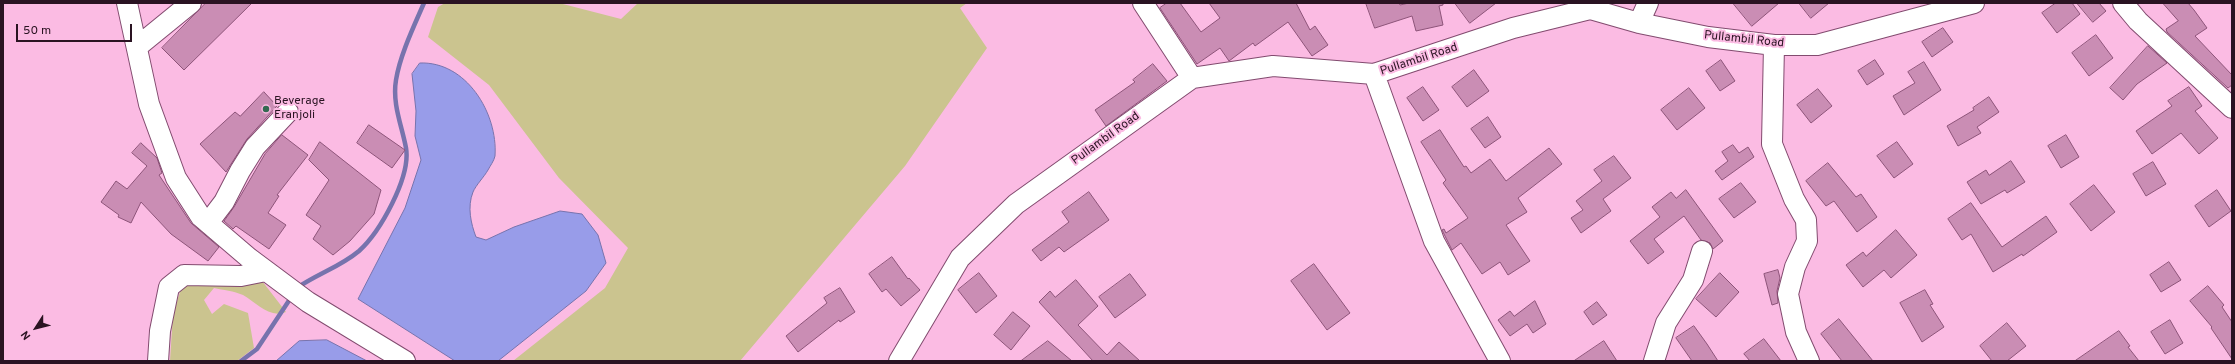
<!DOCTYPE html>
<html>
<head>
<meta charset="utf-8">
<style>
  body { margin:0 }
  #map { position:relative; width:2235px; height:364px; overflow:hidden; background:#fbbbe3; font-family:Overpass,sans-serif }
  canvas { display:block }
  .frame { position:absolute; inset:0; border:4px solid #2a1322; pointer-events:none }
  .north { position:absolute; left:16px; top:308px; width:40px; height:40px; -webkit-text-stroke:3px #fbbbe3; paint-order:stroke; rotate:234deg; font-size:11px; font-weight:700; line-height:16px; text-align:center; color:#2a1322 }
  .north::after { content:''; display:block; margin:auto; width:14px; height:18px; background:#2a1322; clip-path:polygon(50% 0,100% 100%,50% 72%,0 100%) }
  .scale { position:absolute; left:16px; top:24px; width:116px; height:18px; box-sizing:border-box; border:2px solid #2a1322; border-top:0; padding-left:5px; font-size:12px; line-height:14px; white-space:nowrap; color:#2a1322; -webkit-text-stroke:3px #fbbbe3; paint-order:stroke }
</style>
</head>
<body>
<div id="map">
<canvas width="2235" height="364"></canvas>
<div class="frame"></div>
<div class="north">N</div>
<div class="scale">50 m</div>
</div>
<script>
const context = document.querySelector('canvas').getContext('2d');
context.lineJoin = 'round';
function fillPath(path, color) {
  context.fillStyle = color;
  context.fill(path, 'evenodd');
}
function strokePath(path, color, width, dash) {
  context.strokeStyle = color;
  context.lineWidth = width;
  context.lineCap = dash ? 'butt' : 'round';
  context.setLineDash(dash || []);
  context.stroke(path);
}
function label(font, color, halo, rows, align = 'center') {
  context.font = font + ' Overpass,sans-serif';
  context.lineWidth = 4;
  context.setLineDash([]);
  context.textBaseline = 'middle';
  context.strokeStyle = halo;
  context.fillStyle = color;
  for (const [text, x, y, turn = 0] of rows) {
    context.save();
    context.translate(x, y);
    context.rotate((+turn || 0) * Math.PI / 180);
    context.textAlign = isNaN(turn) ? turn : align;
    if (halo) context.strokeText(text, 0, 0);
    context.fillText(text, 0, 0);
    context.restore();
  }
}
fillPath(new Path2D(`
  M445 3H559L621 19 638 3H967L960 8 987 48 905 166 740 361H513L605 288 628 248 559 178 489 85 428 37 438 7Z
  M189 265 259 277 286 312C269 319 256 302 243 295 234 291 223 290 214 288L204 300 212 314 224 304 248 313 254 348 237 361H170L173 313Z`), '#cbc48f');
const water = new Path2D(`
  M420 63C466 61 498 113 495 156 494 161 490 166 488 170 484 177 476 185 473 192 467 207 471 224 476 237L486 240 514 227 560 211 582 214 598 235 606 263 586 291 498 361H455L358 299 405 208 421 160 415 136 416 111 412 74Z
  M327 340 367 361H276L299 341Z`);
fillPath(water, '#989ce9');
strokePath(water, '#7773ad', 1);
strokePath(new Path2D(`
  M297 288C317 274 340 267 359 251 380 232 411 177 406 148 402 126 392 104 396 80 400 55 414 26 424 3
  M241 361 257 349 292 296`), '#7773ad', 4.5);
const building = new Path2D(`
  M206 3H252L184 70 162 48Z
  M1167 3H1180L1201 32 1220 18 1209 3H1296L1310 30 1315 26 1328 45 1312 56 1288 22 1255 46 1253 43 1229 61 1220 48 1197 64 1160 8Z
  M1366 3H1399L1400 5 1409 3H1443V5L1439 6 1443 25 1416 31 1412 16 1375 28Z
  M1455 3H1496L1470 23Z
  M1733 3H1779L1752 26Z
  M1799 3H1829L1811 18Z
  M2056 3H2072L2080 14 2057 33 2042 13Z
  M2077 3H2099L2106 11 2093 22Z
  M2163 3H2188L2194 10 2207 28 2195 36 2232 75V85L2228 88 2167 32 2166 29 2178 21Z
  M1943 28 1953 42 1932 57 1922 42Z
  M2096 35 2113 58 2089 76 2072 53Z
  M2148 46 2167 63 2137 84 2123 100 2110 88Z
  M1721 60 1735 81 1720 91 1706 71Z
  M1875 60 1884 74 1867 85 1858 71Z
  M1924 62 1941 90 1904 115 1893 96 1915 83 1908 72Z
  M1153 64 1167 81 1106 126 1095 110 1135 82 1133 80Z
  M1474 70 1489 91 1467 107 1452 87Z
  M1423 87 1439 110 1423 121 1407 98Z
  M2189 87 2202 106 2195 111 2218 138 2199 154 2181 133 2152 154 2136 131 2172 106 2168 101Z
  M1689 88 1705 108 1677 130 1661 110Z
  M1818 89 1832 106 1811 123 1797 105Z
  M264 92 277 106 247 139 226 172 200 144 235 112 240 116Z
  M1989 97 1999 112 1977 127 1981 133 1958 146 1947 126 1974 110 1973 108Z
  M1488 117 1501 137 1485 148 1471 129Z
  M369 125 405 150 392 168 357 143Z
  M1440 130 1464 167 1466 166 1471 173 1490 159 1506 181 1549 148 1562 164 1518 198 1527 212 1506 225 1530 261 1508 275 1500 262 1482 274 1461 243 1452 250 1442 230 1444 229 1446 233 1468 218 1443 183 1446 180 1421 142Z
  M282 135 308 155 277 195 279 196 268 213 286 225 269 249 236 226 233 229 224 221 234 207 265 154Z
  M2066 135 2079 157 2061 168 2048 146Z
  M320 142 381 190 374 214 350 241 333 255 313 239 321 226 306 215 329 180 309 160Z
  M1897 142 1913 164 1894 178 1877 156Z
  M141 143 157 158 162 173 159 175 191 223 219 247 208 261 171 234 141 202 131 223 118 217 119 215 101 202 116 181 127 189 147 166 132 153Z
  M1733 145 1739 153 1748 147 1754 157 1722 180 1715 171 1728 161 1722 152Z
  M1614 156 1631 178 1603 199 1611 211 1581 233 1571 218 1583 210 1576 201 1602 181 1594 170Z
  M2011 161 2025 182 2007 193 2005 190 1981 204 1967 182 1986 170 1989 175Z
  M2153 162 2166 184 2146 196 2133 174Z
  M1828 163 1856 197 1861 194 1877 217 1857 232 1834 201 1826 206 1806 181Z
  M1741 183 1756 202 1734 218 1719 199Z
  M2094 185 2115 212 2091 231 2070 204Z
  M1686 190 1723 241 1713 249 1710 243 1701 240 1684 216 1654 239 1664 252 1648 264 1630 241 1660 217 1652 207 1671 192 1676 198Z
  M2217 190 2231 211 2209 227 2195 206Z
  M1089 192 1109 220 1064 252 1059 247 1041 261 1032 250 1069 222 1062 212Z
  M1971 203 2002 247 2046 216 2057 232 2023 256 2022 254 1993 272 1971 234 1962 240 1948 219Z
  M1896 230 1917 255 1891 278 1884 270 1863 287 1846 265 1863 252 1866 256Z
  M892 257 908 279 909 278 920 290 901 306 886 289 882 292 869 274Z
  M2169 262 2181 280 2161 292 2150 275Z
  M1314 264 1350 313 1327 330 1291 281Z
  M1778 270 1780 278 1777 291 1778 303 1772 305 1764 274Z
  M979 273 997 296 976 313 958 290Z
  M1720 273 1739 292 1716 317 1696 299Z
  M1130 274 1146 295 1115 318 1099 297Z
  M1076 280 1098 306 1078 325 1107 355 1119 342 1140 361H1093L1039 302 1050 291 1055 297Z
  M2208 286 2224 305 2222 307 2232 322V359L2211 328 2212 327 2190 301Z
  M840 288 855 312 840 322 839 320 798 352 786 336 827 303 824 298Z
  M1925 290 1933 304 1930 305 1944 327 1922 342 1900 303Z
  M1535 301 1546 324 1533 333 1527 324 1510 336 1498 320 1510 311 1514 316Z
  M1597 302 1607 315 1593 325 1584 312Z
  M1013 312 1030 326 1011 350 994 335Z
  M1839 319 1873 361H1842L1821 334Z
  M2170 320 2183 343 2165 354 2151 332Z
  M2007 323 2026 346 2007 361H1992L1980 346Z
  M1694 326 1707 344 1718 361H1692L1676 338Z
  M2119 331 2130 346 2128 347 2139 361H2075Z
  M1764 339 1781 361H1750L1744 354Z
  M1048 341 1072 361H1021Z
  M1604 341 1617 361H1574Z`);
fillPath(building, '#ca8db4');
strokePath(building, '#8d5479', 1);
const minor = new Path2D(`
  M127 3 149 104 176 178 201 217 249 258 308 302 405 361
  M1143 3 1192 78
  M2123 3 2138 21 2232 108
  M1639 23 1648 3
  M1774 45 1772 144 1794 199 1806 220 1807 241 1795 267 1788 294 1796 332 1809 361
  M137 47 191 3
  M1374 74 1434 241 1500 361
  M208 223 224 202 240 171 255 147 288 112
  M158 361 160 331 169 287 184 275 241 276 266 271
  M899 361 960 258 1016 204 1192 78 1273 66 1374 74 1513 28 1590 9 1639 23 1708 37 1774 45H1817L1974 3
  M1654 361 1666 323 1693 280 1702 251`);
strokePath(minor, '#824b6f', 22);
strokePath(minor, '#fff', 20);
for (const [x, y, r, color] of [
  [266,109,4,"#336950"]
]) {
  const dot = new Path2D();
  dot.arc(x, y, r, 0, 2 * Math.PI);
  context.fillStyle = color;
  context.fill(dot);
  strokePath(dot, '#fbbbe3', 1.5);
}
label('12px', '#2a1322', '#fbbbe3', [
  ["Pullambil Road",1744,40,6],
  ["Pullambil Road",1419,60,-18],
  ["Pullambil Road",1106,139,-36]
]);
label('12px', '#2a1322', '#fbbbe3', [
  ["Beverage",274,102],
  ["Eranjoli",274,116]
], 'left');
</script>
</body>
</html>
